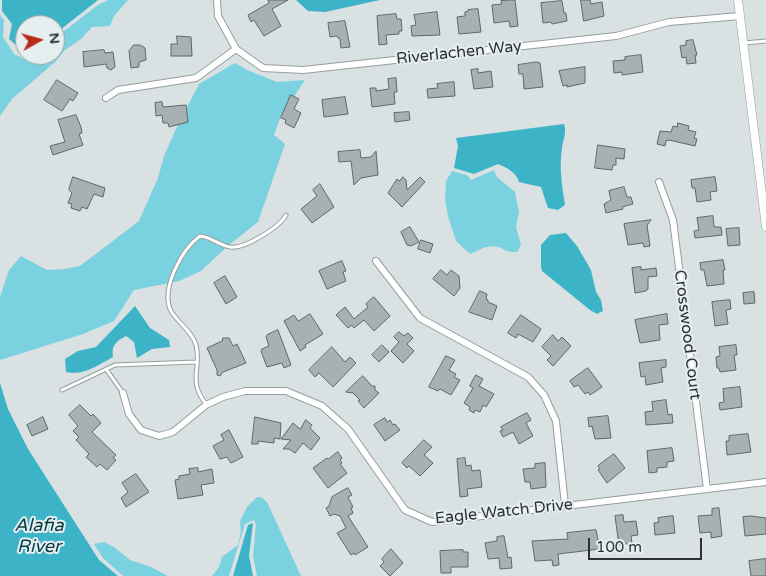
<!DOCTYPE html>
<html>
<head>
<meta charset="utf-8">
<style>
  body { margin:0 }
  #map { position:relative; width:766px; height:576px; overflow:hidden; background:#d9e1e3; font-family:"Varela Round",sans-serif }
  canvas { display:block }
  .north { position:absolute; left:15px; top:15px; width:50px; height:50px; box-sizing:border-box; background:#e6eff0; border:1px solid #9ca3a4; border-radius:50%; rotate:83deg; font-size:14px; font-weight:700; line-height:20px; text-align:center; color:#2d3131 }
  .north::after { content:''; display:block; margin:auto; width:18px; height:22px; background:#b72a1c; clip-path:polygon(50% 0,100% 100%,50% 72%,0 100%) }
  .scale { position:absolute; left:588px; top:538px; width:114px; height:22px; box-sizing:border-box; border:2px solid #2d3131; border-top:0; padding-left:6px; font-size:15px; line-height:18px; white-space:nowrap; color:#2d3131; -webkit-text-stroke:4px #e6eff0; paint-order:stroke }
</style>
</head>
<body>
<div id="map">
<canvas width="766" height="576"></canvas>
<div class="north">N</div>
<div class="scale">100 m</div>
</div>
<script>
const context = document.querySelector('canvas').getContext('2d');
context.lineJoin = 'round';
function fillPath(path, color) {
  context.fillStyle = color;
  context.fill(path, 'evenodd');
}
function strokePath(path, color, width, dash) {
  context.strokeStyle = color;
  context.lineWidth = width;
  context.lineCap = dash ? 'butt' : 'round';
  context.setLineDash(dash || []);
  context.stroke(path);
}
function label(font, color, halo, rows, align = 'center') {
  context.font = font + ' "Varela Round",sans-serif';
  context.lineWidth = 4;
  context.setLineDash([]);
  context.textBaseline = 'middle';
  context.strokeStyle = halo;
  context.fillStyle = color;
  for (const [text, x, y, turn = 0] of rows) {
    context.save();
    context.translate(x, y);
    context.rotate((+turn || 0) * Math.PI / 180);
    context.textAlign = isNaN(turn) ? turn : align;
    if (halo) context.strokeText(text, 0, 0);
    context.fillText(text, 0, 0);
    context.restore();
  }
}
fillPath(new Path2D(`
  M108 0H128L114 16 110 26 92 27 81 39 65 50 55 62 12 99 0 116V15L4 20 3 37 14 54 24 59 34 55H55V38L98 5Z
  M235 63 247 70 277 82 305 80 281 116 274 135 285 144 258 222 230 244 201 271 179 281 134 290 114 321 83 334 0 360V297L9 270 21 256 47 270 64 269 80 266 139 221 158 178 164 156 176 129 199 84Z
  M494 170 497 177 515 192 519 212 516 227 521 245 517 252C506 252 507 250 498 247 488 244 479 250 470 254L456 241 448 216 445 200 446 181 452 171 467 175 471 180Z
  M257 497H261L267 502 301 576H257L253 556 256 524 254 520 245 524 229 576H212L219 567 222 557 238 545 241 531 240 521 247 507Z
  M104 542 114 547 130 560 151 567 168 576H123L103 558 94 544Z`), '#7ad1e0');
fillPath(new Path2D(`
  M2 0H98L55 34V25H25V53L9 39 12 24 2 11Z
  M296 0H380L325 12 308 11Z
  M564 124C567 133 563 139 562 148 559 167 562 186 565 205L558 210 548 208 541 187 519 182C516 172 507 168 498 164L474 174 454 168 458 146 456 138Z
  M566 233 577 246 591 270 596 292 601 300 603 311 597 314 590 310 542 271 541 267V245L550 235Z
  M135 306 150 328 169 340 170 347 152 349 137 358 134 342 126 336C116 341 111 346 113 357 98 365 84 376 66 372L65 359 78 351 96 347Z
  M0 383 8 409 28 449 99 560 118 576H0Z
  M253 523 249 556 253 576H233L248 525Z`), '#3cb3c6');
const building = new Path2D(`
  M268 0H288L272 9 281 26 264 36 254 20 251 22 248 15 269 3Z
  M510 0H515L518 26 510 27 509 21 494 23 492 5 502 4 501 1Z
  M581 0H590L591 4 602 2 604 16 584 21Z
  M562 1 564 13H566L567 21 552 24 551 22 543 23 541 3Z
  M478 9 481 32 459 34 457 17 465 16V12L468 11V10Z
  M437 12 440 35 412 36 411 26 416 25 414 15Z
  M396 14 397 19H401L402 31H399V34L386 35 387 44 379 45 377 16Z
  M345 21 350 47 341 48 340 39 336 36 330 37 328 23Z
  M177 36 191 37 192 56H171V44H177Z
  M693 40 697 55H695L696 63 687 64 686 57 682 58 680 46 686 45V41Z
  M134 45H140L145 48 146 60 139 62V67L131 68 129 51Z
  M104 50 105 53 113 52 115 67 111 70 107 68 106 64 84 67 83 52Z
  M641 55 643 72 622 75V72L614 73 613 61 625 60V57Z
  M537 62 540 63 543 87 524 89 523 74H519L518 65Z
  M585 67V83L567 87V85L563 86 559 71Z
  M478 69V73L491 71 493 87 474 89 471 70Z
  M396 78 397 92H394L395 104 372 107 370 88H376V91L389 89 388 79Z
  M57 80 78 93 73 101 70 99 62 111 44 100Z
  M454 82 455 96 428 98 427 89 438 88 437 84Z
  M291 95 299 99 294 109 301 113 294 128 285 123 286 120 281 118Z
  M345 97 348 114 324 117 322 100Z
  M162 102 163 107 186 105 188 122 169 127 168 123H163L162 115 156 116 155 103Z
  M409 112 410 120 395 122 394 113Z
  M76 115 81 127 82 133 79 134 83 145 53 155 50 146 65 142 58 120Z
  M678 123 689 126 688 130 696 132 694 138 697 139 695 146 669 140 666 141 665 146 657 144 660 131 671 132 673 126 677 127Z
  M598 145 625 149 624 159 616 158V165H613L612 170 595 168Z
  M360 150 361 158 371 157 376 151 378 175 361 178 354 185 351 161 339 162 338 152Z
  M73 177 105 188 103 197 94 194 87 209 82 207 80 211 71 208 72 204 68 203 72 193 69 190Z
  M403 177 406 180 407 190 420 177 425 182 402 207 388 193 397 179 399 181Z
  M715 177 717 191 710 192 711 200 697 202 695 188H692L691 180Z
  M320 184 334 207 312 223 301 209 317 196 313 190Z
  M624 187 627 197H631L633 204 622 207 623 209 606 213 604 204 611 200 609 191Z
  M713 216 714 227H721L722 235 695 238 694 231 699 230 697 218Z
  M651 220 647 225 650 246 644 247 643 243 628 245 624 224Z
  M410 227 419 242 411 246 407 245 401 232Z
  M739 228 740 245 728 246 726 229Z
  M421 240 433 244 430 253 418 249Z
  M723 260 725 270H723L724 284 707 286 704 270H701L700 263Z
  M342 261 346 271 343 272 346 281 327 289 319 271Z
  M641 267V270L656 268 657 276 648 277V289L646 291 635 293 632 268Z
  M441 270 447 275 451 270 459 276 460 288 454 296 433 279Z
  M225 276 237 297 226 304 214 283Z
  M480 291 487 294 486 299 488 300V302L497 306 492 320 469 312Z
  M754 292 755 303 744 304 743 293Z
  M374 297 390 316 374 331 364 320 354 328 352 325 348 328 336 315 345 307 354 319 368 307 366 304Z
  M730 300 731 309 726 310 728 324 715 326 712 302Z
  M310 314 323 334 305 345 306 347 300 351 284 321 294 315 298 321Z
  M667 314 668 324 659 325 660 340 640 343 635 320Z
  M521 315 541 329 533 342 518 334 516 338 508 333Z
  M278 330 291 365 284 368 282 363 267 367 261 351 262 349 269 346 266 337 267 335Z
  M399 332 404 336 408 333 413 338 407 344 414 351 403 363 391 351 399 342 394 337Z
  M553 335 558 341 562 337 571 346 553 366 547 360 551 356 542 347Z
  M223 338H229L233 346 237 344 246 363 223 372 220 376 217 375V370L207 348 222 341Z
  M382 345 389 352 379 362 372 355Z
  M736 345 737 355H734L736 370 720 372 719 368H717L716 357 720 356 719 347Z
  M332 347 345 362 350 357 356 363 333 387 319 373 315 377 309 370Z
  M446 356 455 360 449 370 456 374 454 377 460 380 451 395 440 389 438 391 429 387Z
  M666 360V367L661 368 663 382 646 385 645 376 641 377 639 363Z
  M588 368 602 387 590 395 588 392 585 394 578 385 574 387 570 381Z
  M476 375 483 379 479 386 494 394 486 407 483 405 480 412 475 410 474 413 469 410 470 407 464 403 473 388 470 386Z
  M363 376 372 386H375V390L379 393 364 408 358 401 360 400 353 393 346 392Z
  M740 387 742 407 720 410 719 403 724 402 723 389Z
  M666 400 668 415 672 414 673 423 646 425 645 412 653 411 652 402Z
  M80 405 91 416 93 414 101 423 92 432 116 455 113 458 116 460 107 470 100 464 97 467 86 457 89 454 76 440 79 437 73 431 78 426 69 415Z
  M527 413 531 420 526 423 533 436 519 444 513 432 503 437 500 431 503 430 501 427Z
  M608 416 611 438 595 439 592 426 589 427 588 418Z
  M43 417 48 429 32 436 27 425Z
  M255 417 281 423 280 439 274 438V443L258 441V444H252Z
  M385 418 387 422 390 420 393 425 395 424 400 430 385 441 374 425Z
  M306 420 312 425 310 428 320 438 311 450 303 443 295 453 289 449H283L291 440 281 439 293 423 300 429Z
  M229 430 243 457 231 463 227 457 220 459 213 446 224 440 221 435Z
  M748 434 751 452 727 455 726 441H729V436Z
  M424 440 432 447 424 455 433 463 420 476 409 466 407 468 402 463Z
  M672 448 674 461 667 462V467L657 468V472L649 473 647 451Z
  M338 452 342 458 340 460 342 463 340 464 347 473 328 488 313 468 327 458 328 459Z
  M614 454 625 468 607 483 598 470 600 469 598 466Z
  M465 458 466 466 471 465 472 471 480 470 482 487 467 489 468 496 460 497 457 459Z
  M545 463 546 487 531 489 530 482H525L523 469 535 468V464Z
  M198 468V472L212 469 214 483 201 485 203 495 178 499 175 480 179 479V476L190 474 189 469Z
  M136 474 149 492 126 507 121 498 128 492 122 483Z
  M348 488 352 495 348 497 353 507 351 508 353 513 348 516 368 547 355 555 354 553 351 555 337 533 346 528 340 516 334 514 330 516 326 508 329 506 332 497Z
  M719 508 722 536 711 538V532L700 533 698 516 712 515V509Z
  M623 515 624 522 636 521 638 535 631 536 632 543 619 545 615 516Z
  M673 516 675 533 655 535 654 523 659 522 658 518Z
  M751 516 766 518V534L745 536 743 517Z
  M596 530 600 549 558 554 559 565 553 566 552 560 535 561 532 541 568 539 567 533Z
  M504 536 508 558 511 557 512 568 500 569 499 558 488 559 485 543 497 541V537Z
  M391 549 403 563 390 576 380 566 384 562 382 559Z
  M463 550V552H468V567H451V573H441L440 551Z
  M766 559V576H751L749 561Z`);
fillPath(building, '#a8b1b2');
strokePath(building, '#5f6768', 1);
const service = new Path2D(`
  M744 43 766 41
  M106 369 123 393
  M62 390 115 365 196 362
  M206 404C187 380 202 368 196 345 192 331 178 323 171 311 160 289 182 249 200 236 211 237 219 245 230 247 243 250 280 227 286 215`);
const minor = new Path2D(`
  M217 0 218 16 236 49 263 68 303 70 616 36 669 22 740 16
  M106 98 118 90 196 78 236 49
  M659 182 673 220 707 489
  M376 261 420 318 528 377 544 395 556 421 565 505
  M123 393 129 414 141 430 159 436 173 432 206 405 223 397 245 391H286L322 406 348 429 405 510 432 522 766 482`);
const tertiary = new Path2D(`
  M738 0 766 227`);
strokePath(service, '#969e9f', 5);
strokePath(minor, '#969e9f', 8);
strokePath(tertiary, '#969e9f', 9);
strokePath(service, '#fff', 3);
strokePath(minor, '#fff', 6);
strokePath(tertiary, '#fff', 8);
label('16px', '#2d3131', '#e6eff0', [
  ["Riverlachen Way",459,53,-6],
  ["Crosswood Court",687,335,83],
  ["Eagle Watch Drive",504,512,-6]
]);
label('italic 18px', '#053d45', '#e6eff0', [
  ["Alafia",39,526],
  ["River",39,547]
]);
</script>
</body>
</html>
